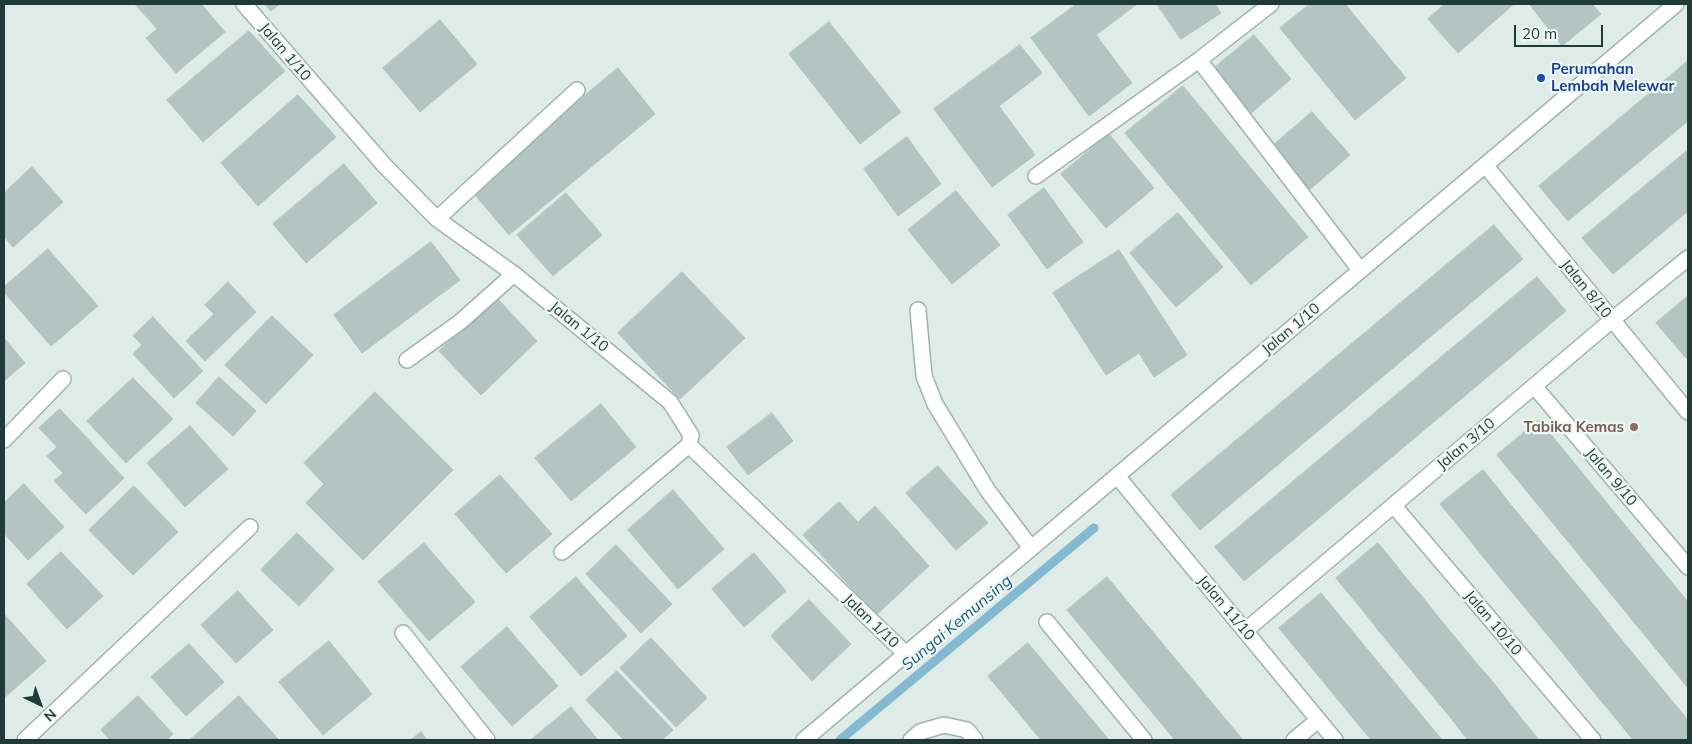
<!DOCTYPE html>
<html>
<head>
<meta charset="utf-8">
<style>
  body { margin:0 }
  #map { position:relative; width:1692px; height:744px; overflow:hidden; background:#deebe7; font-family:Mulish,sans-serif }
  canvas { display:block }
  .frame { position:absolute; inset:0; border:5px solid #1f3b38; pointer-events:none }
  .north { position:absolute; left:15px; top:679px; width:50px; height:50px; -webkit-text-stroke:4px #eff7f4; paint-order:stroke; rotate:138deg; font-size:14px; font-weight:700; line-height:20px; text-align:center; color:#1f3b38 }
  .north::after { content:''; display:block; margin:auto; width:18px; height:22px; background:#1f3b38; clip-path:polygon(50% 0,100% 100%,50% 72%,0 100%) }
  .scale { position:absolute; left:1514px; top:25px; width:89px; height:22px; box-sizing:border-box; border:2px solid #1f3b38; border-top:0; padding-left:6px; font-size:15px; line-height:18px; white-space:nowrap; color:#1f3b38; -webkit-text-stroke:4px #eff7f4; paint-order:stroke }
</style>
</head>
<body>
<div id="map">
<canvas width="1692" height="744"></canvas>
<div class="frame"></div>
<div class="north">N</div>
<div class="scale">20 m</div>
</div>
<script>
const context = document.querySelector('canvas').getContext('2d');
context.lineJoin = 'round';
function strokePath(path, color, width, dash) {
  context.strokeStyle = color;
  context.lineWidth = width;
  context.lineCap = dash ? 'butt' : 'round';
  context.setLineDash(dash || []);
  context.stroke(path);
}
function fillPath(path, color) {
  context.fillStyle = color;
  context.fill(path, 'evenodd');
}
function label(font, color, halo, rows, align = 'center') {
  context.font = font + ' Mulish,sans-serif';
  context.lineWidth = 4.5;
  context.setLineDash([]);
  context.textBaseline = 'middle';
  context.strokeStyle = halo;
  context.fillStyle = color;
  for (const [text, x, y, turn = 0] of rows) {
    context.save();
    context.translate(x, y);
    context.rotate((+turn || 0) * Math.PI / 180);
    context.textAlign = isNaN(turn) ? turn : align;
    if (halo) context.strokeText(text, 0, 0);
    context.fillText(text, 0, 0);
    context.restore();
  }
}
strokePath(new Path2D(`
  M840 740 1094 528`), '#84b9d2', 9);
const building = new Path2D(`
  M135 4H201L225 32 176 73 146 38 157 29Z
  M265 4H280L271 11Z
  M1077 4H1137L1096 35 1132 83 1089 116 1031 38Z
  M1157 4H1215L1221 13 1181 39Z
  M1310 4H1345L1406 78 1355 120 1280 28Z
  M1445 4H1514L1458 53 1428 19Z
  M1532 4H1592L1601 14 1562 46 1530 5Z
  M440 20 477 64 420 112 383 68Z
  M829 22 901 112 860 144 789 54Z
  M249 31 285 71 203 142 167 100Z
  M1254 35 1291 79 1249 115 1212 70Z
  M1020 45 1042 73 999 106 1035 155 992 187 934 109Z
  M1688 61V121L1568 221 1539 186Z
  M618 68 655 114 509 235 471 190Z
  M1183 86 1308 237 1251 285 1125 133Z
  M298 95 336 137 258 206 221 163Z
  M1312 112 1350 155 1308 191 1270 148Z
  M1109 134 1154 188 1106 228 1061 174Z
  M907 137 941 184 898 216 864 169Z
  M1688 150V211L1613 274 1582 238Z
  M344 164 377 203 306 263 273 224Z
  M32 167 63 202 13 247 4 236V193Z
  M1044 188 1083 242 1047 269 1008 215Z
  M956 191 1000 245 952 284 908 230Z
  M566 193 602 235 553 276 517 235Z
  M1178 213 1223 267 1176 307 1130 253Z
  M1494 225 1523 259 1200 530 1171 495Z
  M431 242 460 280 362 353 334 315Z
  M48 249 98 306 51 346 4 292V287Z
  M1119 250 1187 355 1154 377 1139 353 1106 375 1053 293Z
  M682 272 745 338 680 399 618 333Z
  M1537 277 1566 311 1244 581 1215 547Z
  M228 282 256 312 205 361 186 341 214 314 205 305Z
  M1688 296V356L1686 358 1656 323Z
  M496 297 537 341 481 395 439 351Z
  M272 316 313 355 266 404 225 365Z
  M153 317 203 371 174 398 133 354 142 345 133 336Z
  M4 338 25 363 4 381Z
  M219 377 256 411 233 436 196 403Z
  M133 378 173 419 126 463 87 421Z
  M375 392 453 470 363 560 306 503 324 484 304 463Z
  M601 404 636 447 571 501 535 458Z
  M60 409 124 478 86 514 54 481 63 473 47 456 57 447 39 428Z
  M772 413 793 441 748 475 727 447Z
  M1539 420 1688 602V688L1497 455Z
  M190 426 228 469 185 507 147 463Z
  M938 466 988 523 956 550 906 493Z
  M1483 470 1497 487 1455 522 1440 504Z
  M500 475 552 534 506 573 455 514Z
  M24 484 64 527 28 560 4 533V503Z
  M134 486 178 532 133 575 89 530Z
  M1497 487 1511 505 1469 539 1455 522Z
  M673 490 724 549 678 589 628 530Z
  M839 502 858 522 875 506 929 566 876 615 803 535Z
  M1511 505 1525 522 1483 557 1469 539Z
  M1525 522 1540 540 1497 574 1483 557Z
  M297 533 334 569 299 606 261 570Z
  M1540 540 1554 557 1511 591 1497 574Z
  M424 543 475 602 429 641 378 582Z
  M1378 543 1393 561 1350 595 1336 578Z
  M616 545 672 604 641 633 586 574Z
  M61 552 103 596 67 629 27 584Z
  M754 553 786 591 744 627 712 589Z
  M1554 557 1568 574 1526 609 1511 591Z
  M1393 561 1406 578 1364 612 1350 595Z
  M1568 574 1583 592 1540 626 1526 609Z
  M576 577 627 636 581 676 530 617Z
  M1107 577 1243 740H1175L1067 610Z
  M1406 578 1421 595 1378 630 1364 612Z
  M238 591 273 630 236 663 201 625Z
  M1583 592 1597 609 1555 644 1540 626Z
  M1321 593 1442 740H1371L1279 628Z
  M1421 595 1435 613 1393 648 1378 630Z
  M809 600 851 644 812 681 771 636Z
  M1597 609 1611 627 1569 661 1555 644Z
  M1435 613 1449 630 1407 665 1393 648Z
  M4 614 46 661 5 697 4 696Z
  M507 627 558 686 512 726 461 667Z
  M1611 627 1625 644 1583 679 1569 661Z
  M1449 630 1464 648 1421 682 1407 665Z
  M651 638 707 698 676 727 620 668Z
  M329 641 372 694 323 735 279 682Z
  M1028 643 1109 740H1041L988 676Z
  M189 644 224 682 186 716 151 677Z
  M1625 644 1640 662 1597 696 1583 679Z
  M1464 648 1478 665 1436 700 1421 682Z
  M1640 662 1654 679 1612 714 1597 696Z
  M1478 665 1493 682 1450 717 1436 700Z
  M617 671 673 730 662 740H624L586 700Z
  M1654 679 1668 696 1626 731 1612 714Z
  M1493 682 1507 700 1464 735 1450 717Z
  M138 696 173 734 167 740H110L101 730Z
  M239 696 279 740H190Z
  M1668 696 1683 714 1650 740H1633L1626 731Z
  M1507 700 1521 718 1493 740H1468L1464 735Z
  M571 707 598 740H531Z
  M1683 714 1688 721V738L1686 740H1650Z
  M1521 718 1535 735 1528 740H1493Z
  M421 732 427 740H411Z
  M1535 735 1539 740H1528Z`);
fillPath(building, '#b4c5c1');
strokePath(building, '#b1c4bf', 1);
const minor = new Path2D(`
  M244 4 385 166 437 219 514 274 670 402 691 435 689 445 906 654
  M1199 60 1360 270
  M1485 165 1688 412
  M1036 176 1199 60 1271 4
  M437 219 577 90
  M918 310 924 376 935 404 988 491 1031 548
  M407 360 460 322 514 274
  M1534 386 1688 567
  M4 440 63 379
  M1117 476 1335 740
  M1394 506 1593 740
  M562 552 689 445
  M1047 622 1144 740
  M1245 631 1612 320 1688 258
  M403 633 487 740
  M25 740 250 527
  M804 740 1676 4
  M911 740 920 732 944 725 967 730 975 740
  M1294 740 1318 720`);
strokePath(minor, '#a1b3af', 18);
strokePath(minor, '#fff', 15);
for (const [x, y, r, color] of [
  [1541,78,5,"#1a4fb4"],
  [1634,427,5,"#8d6e63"]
]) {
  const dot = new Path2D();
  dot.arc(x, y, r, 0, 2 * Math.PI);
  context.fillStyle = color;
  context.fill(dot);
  strokePath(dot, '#eff7f4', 2);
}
label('15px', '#1f3b38', '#eff7f4', [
  ["Jalan 1/10",285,52,50],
  ["Jalan 8/10",1586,289,51],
  ["Jalan 1/10",579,327,39],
  ["Jalan 1/10",1291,329,-40],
  ["Jalan 3/10",1466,444,-40],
  ["Jalan 9/10",1611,477,50],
  ["Jalan 11/10",1226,608,50],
  ["Jalan 1/10",871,621,44],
  ["Jalan 10/10",1493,623,50]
]);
label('bold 15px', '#164399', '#eff7f4', [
  ["Perumahan",1551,69],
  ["Lembah Melewar",1551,86]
], 'left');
label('bold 15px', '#785e54', '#eff7f4', [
  ["Tabika Kemas",1624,427]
], 'right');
label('italic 16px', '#185878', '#eff7f4', [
  ["Sungai Kemunsing",957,623,-40]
]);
</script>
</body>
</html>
